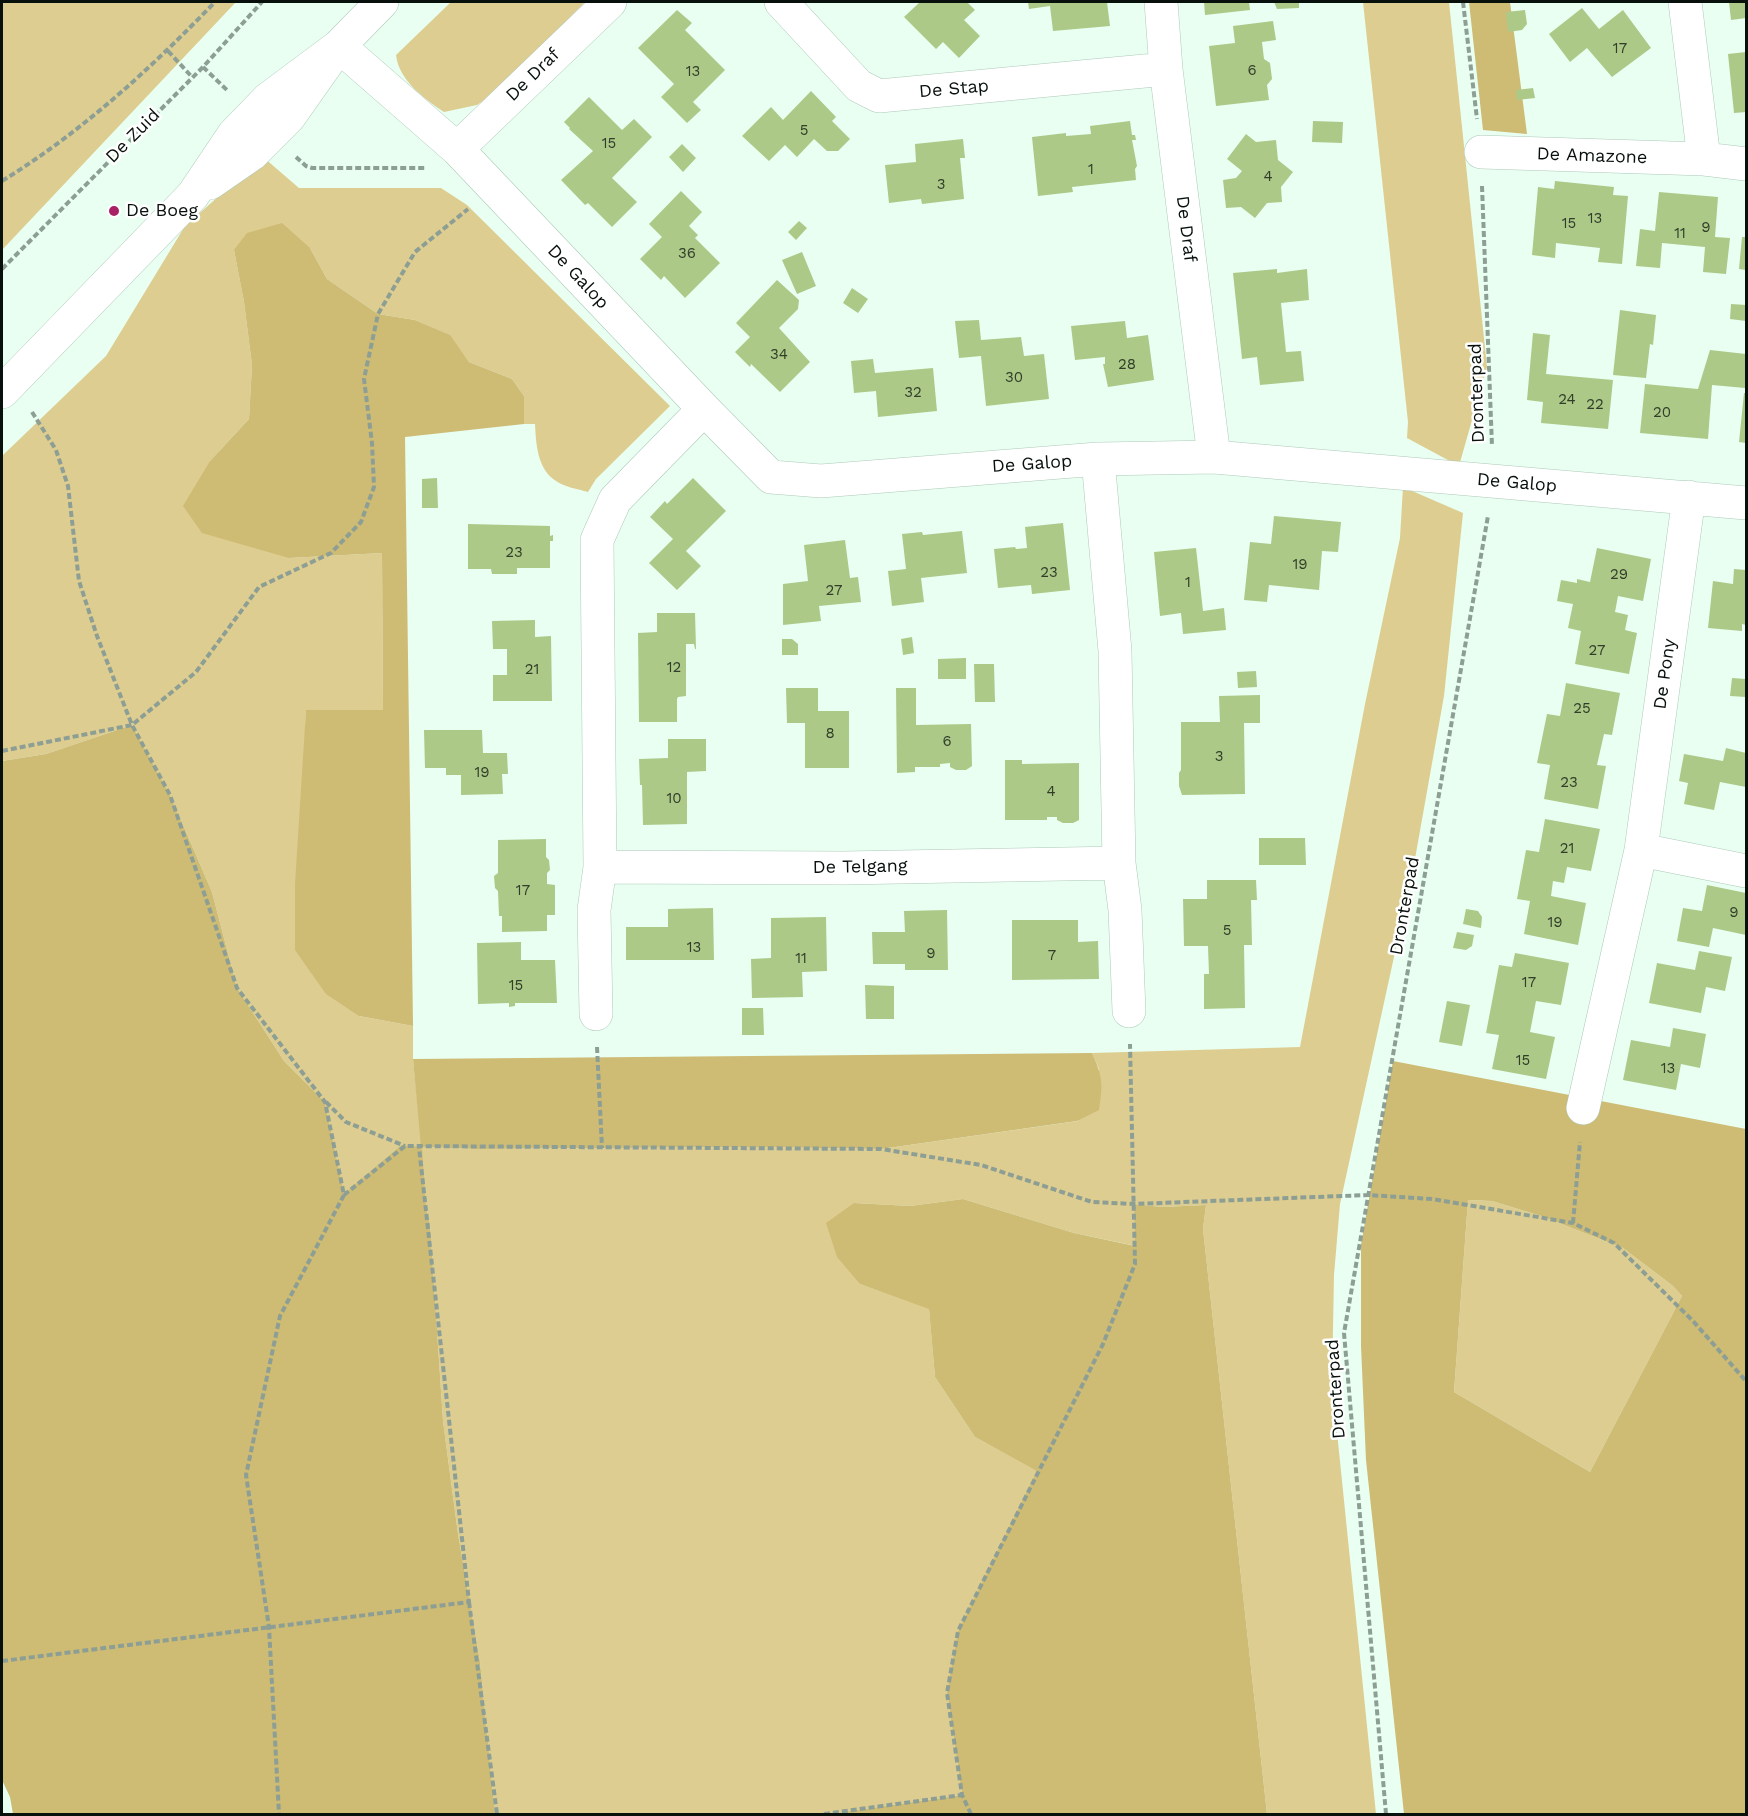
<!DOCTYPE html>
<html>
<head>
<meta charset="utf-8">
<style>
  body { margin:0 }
  #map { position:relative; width:1748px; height:1816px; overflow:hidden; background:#e8fff1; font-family:"Work Sans",sans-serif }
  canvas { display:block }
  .frame { position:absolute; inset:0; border:3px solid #07100b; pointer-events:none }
</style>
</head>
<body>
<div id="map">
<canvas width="1748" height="1816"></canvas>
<div class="frame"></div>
</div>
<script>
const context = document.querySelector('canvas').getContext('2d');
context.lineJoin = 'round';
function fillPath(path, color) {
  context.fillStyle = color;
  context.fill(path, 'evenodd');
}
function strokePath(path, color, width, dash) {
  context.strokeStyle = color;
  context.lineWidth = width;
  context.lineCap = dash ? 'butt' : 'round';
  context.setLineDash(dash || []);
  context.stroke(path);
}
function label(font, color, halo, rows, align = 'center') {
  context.font = font + ' "Work Sans",sans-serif';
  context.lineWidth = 5;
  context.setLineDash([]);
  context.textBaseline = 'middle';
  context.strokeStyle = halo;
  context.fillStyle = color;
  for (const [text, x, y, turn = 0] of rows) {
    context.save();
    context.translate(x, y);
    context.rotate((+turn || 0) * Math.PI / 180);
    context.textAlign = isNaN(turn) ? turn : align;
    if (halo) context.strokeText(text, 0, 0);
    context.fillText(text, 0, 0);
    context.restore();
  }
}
fillPath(new Path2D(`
  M2 2H236L2 250Z
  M451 2H585L498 91 477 105 444 112C425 99 399 81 396 55Z
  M1363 2H1449L1487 367 1459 466 1407 438 1408 422Z
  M263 157 299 188H441L467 205 670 406 596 479 588 492C578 489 564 487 556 481 537 469 536 443 535 424H524V396L512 379 469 362 449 335 415 320 378 314 327 279 310 248 234 250 244 302 252 365 249 419 210 461 289 558 382 553 383 711 306 710 303 787 359 1016 413 1026V1059L422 1147 477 1149 758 1147 881 1149 1078 1121 1099 1069 1092 1053 1300 1047 1365 704 1400 538 1403 487 1463 513 1444 696 1413 870 1340 1204 1334 1275 1332 1383 1376 1814H1267L1203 1229 1206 1205 1162 1207 1134 1204 1136 1246 1074 1233 963 1199 910 1206 854 1203 860 1284 929 1308 935 1377 975 1437 1038 1471 1002 1544 947 1693 962 1795 829 1814H495L480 1661 458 1534 443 1421 430 1224 426 1206 405 1146 401 1145 344 1195 325 1102 284 1061 237 988 212 892 170 795 132 725 46 754 2 761V456L106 356 185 226Z
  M1468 1200 1492 1201 1541 1216 1623 1248 1673 1286 1682 1296 1590 1472 1454 1392Z`), '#decd90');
fillPath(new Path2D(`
  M1469 2H1510L1527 134 1483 130Z
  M282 223 310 248 327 279 378 314 415 320 450 335 469 362 512 379 524 396V424L405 437 413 1026 359 1016 326 994 295 950V884L306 710H383L382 553 289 558 202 533 183 506 210 461 249 419 252 365 244 302 234 250 247 233Z
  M132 725 170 795 212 892 237 988 284 1061 325 1102 344 1194 401 1145 421 1147 413 1059 1092 1053C1103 1077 1103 1084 1099 1110L1077 1121 881 1149 758 1147 477 1149 422 1147 426 1206 430 1224 443 1421 458 1534 480 1661 495 1814H13L10 1797 2 1780V761L46 754Z
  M1393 1061 1746 1129V1814H1404L1366 1460 1361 1346V1245ZM1468 1200 1492 1201 1541 1216 1623 1248 1673 1286 1682 1296 1590 1472 1454 1392Z
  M963 1199 1074 1233 1135 1246 1134 1204 1162 1207 1206 1205 1203 1229 1267 1814H829L962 1795 947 1693 958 1631 1037 1471 975 1437 935 1377 929 1309 860 1284 837 1257 826 1223 854 1203 910 1206Z`), '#cebb74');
fillPath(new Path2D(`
  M920 2H967L975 10 964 20 980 36 959 58 943 42 936 49 904 17Z
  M1028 2H1107L1110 26 1053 31 1050 6 1029 9Z
  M1204 2H1249L1250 10 1205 15Z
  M1274 2H1299V8L1277 9Z
  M1729 2H1746V18L1731 20Z
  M1582 8 1599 29 1623 10 1651 48 1612 77 1587 48 1570 62 1549 34Z
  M677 10 692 23 685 30 725 70 693 102 701 110 687 123 661 97 674 84 638 48Z
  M1525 10 1527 24 1522 30 1508 32 1506 12Z
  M1273 21 1276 40 1262 42 1264 59 1270 63 1272 79 1267 85 1269 100 1216 106 1209 46 1235 43 1233 26Z
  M1746 52V112L1734 113 1728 54Z
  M1533 88 1535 98 1517 100 1516 90Z
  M811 91 836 117 832 121 850 139 838 151H827L814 139 797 157 785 145 769 161 742 136 771 107 783 120Z
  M589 97 622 130 634 119 652 137 612 178 637 202 612 227 588 203 585 205 561 180 593 151 569 129 570 128 564 122Z
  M1130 121 1132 135H1135L1136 140H1132L1137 166 1135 169 1136 180 1072 187 1073 192 1038 196 1032 137 1066 133V136L1091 134 1090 126Z
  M1313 121 1343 122 1342 143 1312 142Z
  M1246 134 1256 142 1276 140 1278 160 1293 172 1281 187 1282 202 1267 203 1255 218 1241 207 1226 208 1223 180 1236 178 1242 171 1227 159Z
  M963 139 965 158H960L964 199 922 204 921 199 889 203 885 165 916 162 915 144Z
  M682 144 696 158 683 172 669 157Z
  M1555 181 1614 187 1613 195 1628 196 1622 264 1598 262 1600 248 1556 243 1555 258 1532 255 1538 187 1554 189Z
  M681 191 702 212 689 226 698 235 695 238 720 263 685 298 664 276 661 280 640 259 662 237 649 224Z
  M1659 192 1718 197 1715 237 1730 238 1726 274 1703 272 1705 247 1662 243 1660 268 1636 266 1640 229 1655 231Z
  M799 221 807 228 796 240 788 232Z
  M1742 237H1746V270L1739 269Z
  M802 252 816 286 797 294 782 260Z
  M1277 269V273L1307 269 1309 300 1281 303 1286 352 1301 351 1304 381 1260 385 1257 357 1242 359 1233 273Z
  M777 280 799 300 798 309 779 328 810 362 780 392 751 364 750 367 735 352 750 337 736 323Z
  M852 288 868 299 858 313 843 303Z
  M1731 304 1746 305V321L1730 319Z
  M1620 310 1656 315 1653 345 1650 344 1646 378 1613 375Z
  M979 320 981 340 1021 337 1024 356 1044 354 1049 399 986 406 981 356 959 358 955 321Z
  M1125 321 1127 338 1148 335 1154 380 1108 387 1103 364H1105V357L1075 360 1071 326Z
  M1533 333 1550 335 1546 374 1613 380 1608 429 1541 423 1543 402 1527 400Z
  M1710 350 1746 354V374L1745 388 1712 385 1708 439 1640 433 1645 384 1698 389Z
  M873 359 875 373 933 368 937 411 878 417 876 391 854 393 851 361Z
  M1744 393H1746V443L1739 442Z
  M437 478 438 508H422V479Z
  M693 478 726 511 686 551 701 566 677 590 649 563 673 539 650 517 665 501 667 504Z
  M1274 516 1341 522 1338 552 1322 551 1319 590 1269 585 1267 602 1244 600 1250 542 1271 544Z
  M1063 523 1070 590 1032 594 1031 585 998 588 994 549 1015 547 1016 549 1027 548 1025 527Z
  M468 524 550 526V536L553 535V541H550V568H517V574H492L491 569H468Z
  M962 531 967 573 921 578 924 602 892 606 888 571 906 569 902 534 922 532 923 535Z
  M845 540 850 578 858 577 861 602 819 606 821 621 783 625V584L808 581 804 545Z
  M1196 548 1203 611 1224 608 1226 630 1183 634 1181 613 1160 616 1154 552Z
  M1597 548 1651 559 1643 601 1618 596 1615 612 1628 615 1625 630 1637 633 1629 674 1575 664 1581 631 1568 628 1573 604 1557 601 1561 580 1577 583V579L1590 582Z
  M1734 569 1746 570V625L1742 624V631L1708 628 1713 581 1733 584Z
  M657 613H695L696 649H695L694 644H686V696L678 697 677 699V722H639L638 633 657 632Z
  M535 620V637L551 636 552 701H493V675H507V649H493L492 621Z
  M912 637 914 653 903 655 901 639Z
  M782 639H792L798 644V655H782Z
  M966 658V679H938V659Z
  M974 664H994L995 702H975Z
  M1256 671 1257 687 1238 688 1237 672Z
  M1732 678 1746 679V697L1730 696Z
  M1566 683 1620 693 1612 735 1604 734 1597 765 1606 766 1598 809 1544 799 1550 765 1537 763 1547 714 1560 716Z
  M786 688H818V711H849V768H805V723H787Z
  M896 688H916V725L971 724 972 766 966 770H956L950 767V763L940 764V767H915V772L897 773Z
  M1260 695V723H1244L1245 794 1182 795 1179 786V773L1181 770V722H1220L1219 696Z
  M424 730H482L483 753H507L508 774H502L503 794 461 795V775H446V768H425Z
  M668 739H706V771L687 772V824L643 825 642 785H640L639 759 668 758Z
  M1726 748 1746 753V787L1720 782 1714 810 1684 804 1688 783 1679 781 1684 754 1723 761Z
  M1005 760H1022V764L1079 763V820L1073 823H1063L1057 820V817H1047V820H1005Z
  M1545 819 1600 829 1591 871 1567 867 1564 883 1553 881 1551 896 1586 903 1578 945 1524 934 1530 901 1517 899 1526 850 1539 852Z
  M1259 838H1305L1306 865H1259Z
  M546 839V857L549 860 550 870 547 873V884L555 885V915H547V931L502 932V916H499L498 891 495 888 494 876 498 873V840Z
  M1207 880H1256L1257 900H1251L1252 945H1244L1245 1008 1204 1009V974H1209L1208 946H1184L1183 899H1207Z
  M1707 885 1746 893V935L1713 928 1709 947 1677 941 1683 908 1702 911Z
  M713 908 714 960H626V927H668V909Z
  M1466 909 1478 911 1482 917 1481 928 1463 924Z
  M947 910 948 970H905V964H873L872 932H905L904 911Z
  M826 917 827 971 802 972 803 997 752 998 751 959 771 958V918Z
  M1012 920H1078V942L1098 941 1099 979 1012 980Z
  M1457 932 1474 935 1472 946 1466 950 1453 948Z
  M521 942V960H555L557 1003H515V1006L509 1007V1003L478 1004 477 943Z
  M1699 951 1732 957 1725 991 1706 987 1701 1013 1649 1003 1657 963 1695 970Z
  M1515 953 1569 963 1561 1005 1536 1001 1530 1032 1555 1037 1546 1079 1492 1069 1499 1035 1486 1033 1499 965 1512 967Z
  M865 985 894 986V1019H866Z
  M1447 1001 1470 1005 1462 1046 1439 1042Z
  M742 1008H763L764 1035H742Z
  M1673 1028 1706 1034 1700 1068 1681 1064 1676 1090 1623 1080 1631 1040 1670 1047Z`), '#adc988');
const minor = new Path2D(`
  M781 2 859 86 879 96 1166 69
  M1161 2 1166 69 1214 457
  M1685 2 1704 159 1746 164
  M339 46 457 149 704 409 771 477 821 481 1098 459 1214 457 1746 503
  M457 149 610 2
  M1481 152 1704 159
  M210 183 252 154 289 117 339 46 382 2
  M2 392 193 195 234 134 268 99 339 46
  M704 409 615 500 597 540 600 867 844 868 1119 863 1115 651 1098 459
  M1689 497 1641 850 1746 871
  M1119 863 1125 910 1129 1011
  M596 1014 594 910 600 867
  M1583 1108 1641 850`);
strokePath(minor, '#aec9b9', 34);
strokePath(new Path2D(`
  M1463 2 1477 119
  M168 51 192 77
  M203 67 228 91
  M296 157 306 166 312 168H425
  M2 181C83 131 149 70 215 2
  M1482 186 1492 446
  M2 269 203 67 262 2
  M32 412 56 450 68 486 79 581 97 636 132 725 170 795 237 988 325 1102 344 1195 280 1316 246 1475 269 1627 279 1814
  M2 751 132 725 196 672 259 587 331 553 361 522 374 487 372 443 364 379 378 314 415 252 468 209
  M597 1047 602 1148
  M326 1102 346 1122 405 1146
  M344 1195 405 1146 881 1149 981 1165 1092 1202 1134 1204 1368 1195 1432 1199 1573 1223 1614 1243 1693 1321 1746 1381
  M1573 1223 1580 1142
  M469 1602 497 1814
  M2 1661 469 1602 419 1147
  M824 1814 962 1795
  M971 1814 962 1795 947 1693 958 1631 1103 1344 1135 1264 1130 1044
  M1386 1814 1344 1333 1488 516`), '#8d9f94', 4, [6, 3]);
strokePath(minor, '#fff', 33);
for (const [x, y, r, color] of [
  [114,211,6,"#a92064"]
]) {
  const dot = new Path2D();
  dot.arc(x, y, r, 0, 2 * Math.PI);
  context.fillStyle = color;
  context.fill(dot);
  strokePath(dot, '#fff', 2);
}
label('15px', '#303e2a', null, [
  ["17",1620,49],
  ["6",1252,71],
  ["13",693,72],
  ["5",804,131],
  ["15",609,144],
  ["1",1091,170],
  ["4",1268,177],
  ["3",941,185],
  ["13",1595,219],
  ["15",1569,224],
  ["9",1706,228],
  ["11",1680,234],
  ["36",687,254],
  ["34",779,355],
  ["28",1127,365],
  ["30",1014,378],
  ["32",913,393],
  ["24",1567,400],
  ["22",1595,405],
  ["20",1662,413],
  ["23",514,553],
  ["19",1300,565],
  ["23",1049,573],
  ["29",1619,575],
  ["1",1188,583],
  ["27",834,591],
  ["27",1597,651],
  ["12",674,668],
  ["21",532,670],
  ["25",1582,709],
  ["8",830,734],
  ["6",947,742],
  ["3",1219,757],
  ["19",482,773],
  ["23",1569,783],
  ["4",1051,792],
  ["10",674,799],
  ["21",1567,849],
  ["17",523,891],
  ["9",1734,913],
  ["19",1555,923],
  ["5",1227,931],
  ["13",694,948],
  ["9",931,954],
  ["7",1052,956],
  ["11",801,959],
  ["17",1529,983],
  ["15",516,986],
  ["15",1523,1061],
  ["13",1668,1069]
]);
label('18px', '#07100b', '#fff', [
  ["De Draf",533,75,-44],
  ["De Stap",954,89,-5],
  ["De Zuid",133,136,-45],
  ["De Amazone",1592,156,2],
  ["De Draf",1186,229,83],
  ["De Galop",578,277,47],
  ["Dronterpad",1477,393,-92],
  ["De Galop",1032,464,-4],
  ["De Galop",1517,483,5],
  ["De Pony",1665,674,-82],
  ["De Telgang",860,867,-1],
  ["Dronterpad",1405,906,-80],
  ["Dronterpad",1336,1389,-94]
]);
label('18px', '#07100b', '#fff', [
  ["De Boeg",126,211]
], 'left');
</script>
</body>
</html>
